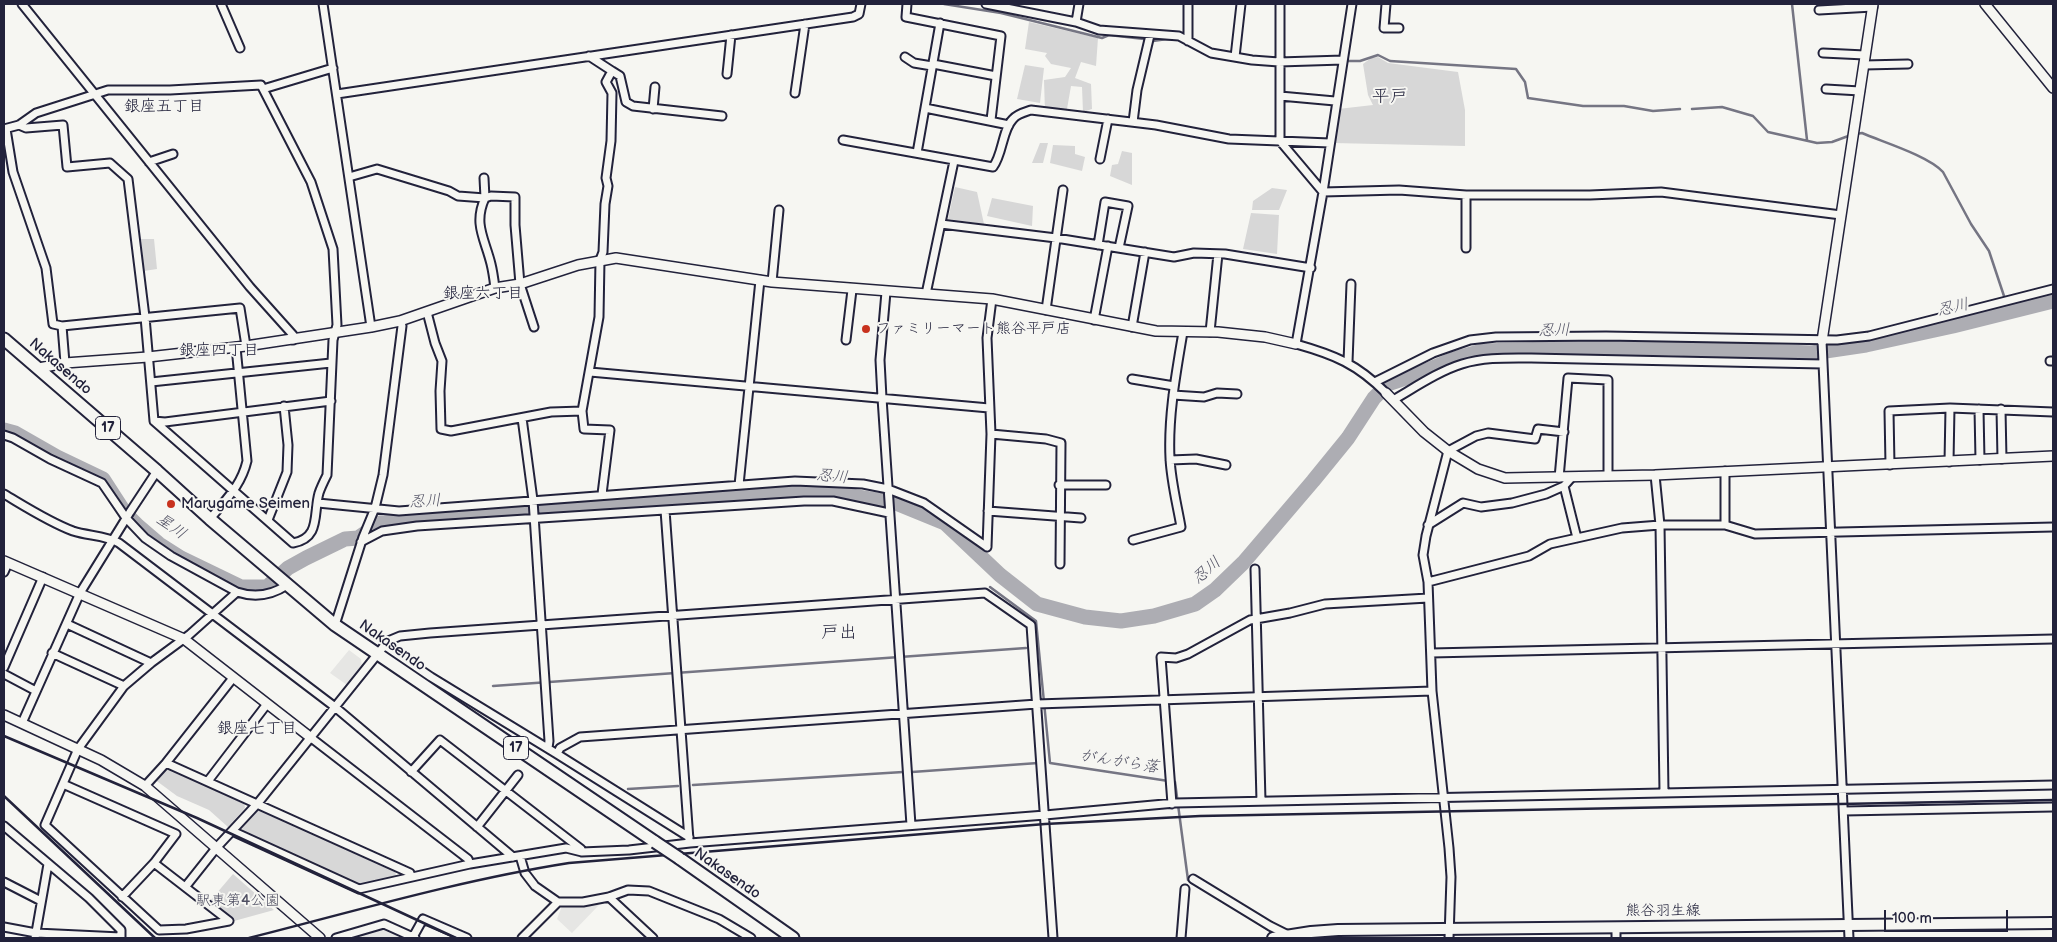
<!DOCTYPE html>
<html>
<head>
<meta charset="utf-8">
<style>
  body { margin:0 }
  #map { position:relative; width:2057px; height:942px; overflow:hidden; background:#f6f6f2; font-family:"Balsamiq Sans",sans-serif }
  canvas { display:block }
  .frame { position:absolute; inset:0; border:5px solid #22223b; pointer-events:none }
  .scale { position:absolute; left:1884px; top:910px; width:124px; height:22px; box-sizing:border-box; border:2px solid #22223b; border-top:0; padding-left:6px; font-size:15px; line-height:18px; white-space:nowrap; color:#22223b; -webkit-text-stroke:4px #f6f6f2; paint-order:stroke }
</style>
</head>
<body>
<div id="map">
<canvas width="2057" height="942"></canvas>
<div class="frame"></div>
<div class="scale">100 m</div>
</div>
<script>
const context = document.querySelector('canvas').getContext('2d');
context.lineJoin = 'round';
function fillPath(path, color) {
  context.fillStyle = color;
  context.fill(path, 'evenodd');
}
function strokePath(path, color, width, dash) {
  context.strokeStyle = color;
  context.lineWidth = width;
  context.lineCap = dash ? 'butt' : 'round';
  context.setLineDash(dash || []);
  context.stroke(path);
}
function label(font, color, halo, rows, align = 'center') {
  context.font = font + ' "Balsamiq Sans","Klee One",sans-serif';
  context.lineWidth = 4;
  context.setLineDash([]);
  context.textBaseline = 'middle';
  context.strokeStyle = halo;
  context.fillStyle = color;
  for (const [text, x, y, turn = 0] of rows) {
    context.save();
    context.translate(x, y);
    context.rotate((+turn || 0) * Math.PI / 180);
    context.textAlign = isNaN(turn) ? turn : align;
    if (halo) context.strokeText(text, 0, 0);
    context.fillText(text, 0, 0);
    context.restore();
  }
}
fillPath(new Path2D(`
  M349 650 361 659 362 667 347 685 330 673Z
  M599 905 572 933 557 919 562 906Z
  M384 927 408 938H348L349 937Z`), '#e6e6e4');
fillPath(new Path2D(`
  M1029 22 1098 38 1096 66 1081 62 1075 78 1091 84 1092 109 1083 112 1082 87 1071 86 1067 109 1045 112 1044 80 1065 77 1071 68 1051 64 1045 56 1047 53 1025 49Z
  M1378 57 1388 63 1458 72 1465 110V146L1333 143 1338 109 1373 105 1368 95 1363 64 1371 58Z
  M1025 65 1044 68 1040 103 1017 99Z
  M1040 143H1048L1043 163H1032Z
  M1053 145 1075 146V154L1085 157 1082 171 1050 163Z
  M1122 151 1132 153V185L1110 176 1112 165 1118 164Z
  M955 187 977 192 984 224 948 219Z
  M1272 188 1287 190 1279 210H1252L1253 201Z
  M992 198 1033 206 1032 226 987 216Z
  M1251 213 1279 215 1277 254 1243 249Z
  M141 239H154L157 269 144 271Z
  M165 766 244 802 245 808 228 827 209 810 177 796 154 779Z
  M262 810 395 870 396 877 359 885 243 833 242 828 258 811Z
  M233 874 274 910 234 921 210 901Z`), '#d7d7d7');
strokePath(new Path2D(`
  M944 4 1001 13 1102 38 1109 35 1144 39
  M1792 4 1807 140
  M1153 41 1167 39 1181 40
  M1348 61H1360L1378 55 1390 61 1516 69 1525 82 1528 98 1583 106H1624L1653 111 1680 109
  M1692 109 1722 107 1753 116 1768 132 1817 143 1832 142 1851 135
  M1856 134 1862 133C1883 142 1929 156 1943 172L1971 224 1989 251 2009 311
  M999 576 1000 575
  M990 587 1036 621 1050 763 1175 782 1188 880 1192 883
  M493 686 1026 648
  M912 772 1038 763
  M693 785 903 772
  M628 789 678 786
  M1223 901 1275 934`), '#757583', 2.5);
strokePath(new Path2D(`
  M4 430 15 433 57 457 103 479 125 513 138 526 159 544 181 558 241 587H267L288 568 306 558 345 539 358 538 380 523 517 513 644 502 819 491 896 503 945 523 1000 575 1037 604 1085 617 1121 621 1154 616 1195 604 1215 590 1243 563 1313 481 1348 438 1374 398 1388 384 1421 373 1454 359 1482 351 1584 348H1670L1812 353 1866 345 1953 326 2053 301`), '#adadb3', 15);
const minor = new Path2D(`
  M22 4 250 287 293 335V340
  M221 4 240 48
  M323 4 371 327
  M907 4 906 17 1001 36 991 120
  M986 4 1076 22 1099 30 1179 36 1211 53 1252 60 1279 62 1343 60
  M1188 4V41
  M1280 4V141L1323 192 1399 190 1466 195H1590L1661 192 1841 215
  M1352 4 1323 192 1296 344C1335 355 1357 364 1386 393
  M1386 4 1384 28H1399
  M1819 10 1873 7
  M1076 22 1079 4
  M1823 53 1865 55
  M905 57 914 63 932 66
  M1235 57 1241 4
  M933 64 996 76
  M1864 65 1908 64
  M612 71 620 76 626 102 633 106 722 116
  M727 74 731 35
  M263 89 333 68
  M1826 89 1860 91
  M795 93 805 24
  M337 94 853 17 859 14 861 4
  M1280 96 1335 101
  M925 108 1009 125
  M653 109 655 87
  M1133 122 1137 90 1150 35
  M4 129 19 125 36 113 108 90H170L261 85 311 182 333 249 337 325 333 340 327 475C324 481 321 487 319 493 313 514 321 538 293 543L154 421 145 317 128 179 110 163 67 167 63 125 26 128 19 125
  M6 129 13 172 46 268 53 324 62 326 65 363
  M843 140 993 167C1003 154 1002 130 1013 119 1017 114 1025 112 1031 110L1156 125 1229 139 1330 143
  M917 153 940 23
  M1100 159 1108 119
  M149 162 173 154
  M349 177 377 169 449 191 458 196 485 198C473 224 485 239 491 264 493 272 494 280 495 288
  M484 178 485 198 491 196 515 197V225L520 284 534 327
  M1466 195V248
  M941 224 1056 238 1174 257 1194 253 1225 254 1311 268
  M1098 245 1105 202 1128 206 1119 248
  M772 282 779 210
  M886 292 880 360 882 398 911 825
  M926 294 954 161
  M992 299 987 338 991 434 1046 439 1061 443 1060 564
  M1046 310 1063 190
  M427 312 435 343 442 361 440 391 441 429 451 431 551 412 582 411 599 317 600 260 603 252 605 204 608 186 606 178 611 141 612 93 606 82 612 71 589 56
  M1094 320 1108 246
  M62 326 240 308 246 346
  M1132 327 1145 252
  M1210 332 1218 254
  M846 340 852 290
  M1822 341 1849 938
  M2050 361H2053
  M1348 362 1351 284
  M590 372 989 408
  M1132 379 1174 386
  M151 382 331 363
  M1375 382 1433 353 1470 340 1496 337 1606 336 1837 340 1869 336 2053 289
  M1173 395 1204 397 1217 393 1237 394
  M1393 400C1414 388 1439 371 1462 364 1484 357 1508 358 1531 358L1823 364
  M1979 409 1980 460
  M2001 409 2002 459
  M582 411 584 429 610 430 602 494
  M522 418 533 500 549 741 548 748
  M154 421 165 422 331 401
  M4 435 13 438 50 459 102 483 126 518 145 538 171 556 237 592
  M1170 460 1196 459 1226 465
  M1949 462 1950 408
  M1890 465 1889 411 1950 408 2053 412
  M1725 471V525
  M1655 475 1660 525 1664 792
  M1559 478 1568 378 1608 380V476
  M739 485 760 280
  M1059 485H1106
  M1564 486 1577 538
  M4 494C26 507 49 522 73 531 88 536 105 535 119 543L335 707 513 857
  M318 503 399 511 795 481 863 484 888 489 924 503 987 547
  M665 510 689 840
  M988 511 1081 518
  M210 519C226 499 241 486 247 461L236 347
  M268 520 287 472 288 445 284 406
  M1428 525 1463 503 1481 507 1512 503 1546 494 1564 486 1572 477
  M1133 540 1181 527C1177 504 1171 481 1170 458 1168 416 1176 374 1183 332
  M361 542 382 531 417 526 804 501H833L889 513
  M987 547 991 434
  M1255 569 1261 801
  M4 572 8 563
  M1428 582 1529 556 1550 544 1622 528 1660 525H1725L1755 534 2053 527
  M67 624 151 663
  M335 625 363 537 375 508 383 475 402 326 400 321
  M384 645 431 677 557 754 689 837
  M52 653 124 686
  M1431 653 2053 639
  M4 667 43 577
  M4 674 36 691
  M22 723 80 593 130 512 157 471
  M310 737 468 859 470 864 566 848 582 852 629 850 690 843 1045 815 1175 803 2053 785
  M557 754 560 748 580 737 1037 704 1432 691
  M166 763 410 873 411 876
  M411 772 440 740 581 849 582 852
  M208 781 267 704
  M63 784 176 834 154 863 122 897
  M145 786 166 763 233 678
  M1172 804 1161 657 1176 658 1188 654 1250 620 1290 613 1325 604 1428 598
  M1844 811 2053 807
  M4 826 89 898 121 930V937L36 933 4 927
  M477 827 518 775
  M232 831 359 889 470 864
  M520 856 525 873 535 886 558 902H583L609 897 628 890 649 891 719 919 751 938
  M154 863 229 921 186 929 159 930 45 825 78 749 124 686 151 663 189 635 237 592C255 598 272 595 287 585
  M1193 879 1270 926 1288 935
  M4 882 41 901
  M186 886 217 847 258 803 388 641 400 636 430 633 985 593 1031 625 1053 938
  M609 897 653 938
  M413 937 423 919 467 938
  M35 938 48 864
  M336 938 384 924 415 938
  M522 938 558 902
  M1181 938 1185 889
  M1449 938 1451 877 1449 848 1432 691 1428 582 1423 555 1426 536 1448 451 1476 436 1488 433 1535 439 1538 429 1564 432
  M1616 938V927`);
const tertiary = new Path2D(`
  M1985 4 2053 88
  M1822 341 1873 4
  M39 368 65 363 148 357 246 346 371 327 400 321 495 288 520 284 578 265 616 258 772 282 992 299 1156 331 1218 332 1265 337 1296 344
  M1386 393 1424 432 1448 451 1478 469 1505 478 1655 475 2053 456
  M4 561 184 639 310 737
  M4 715 101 760 145 786 320 938`);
const secondary = new Path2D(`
  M1273 938 1311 932 1338 930 2053 923`);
const trunk = new Path2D(`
  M4 339 157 471 210 519 335 625 655 842
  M679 858 793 938`);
strokePath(minor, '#22223b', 11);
strokePath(tertiary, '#22223b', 12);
strokePath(secondary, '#22223b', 14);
strokePath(trunk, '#22223b', 15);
strokePath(minor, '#f6f6f2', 7);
strokePath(tertiary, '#f6f6f2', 9);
strokePath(secondary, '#f6f6f2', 10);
strokePath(trunk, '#f6f6f2', 11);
strokePath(new Path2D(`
  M4 736 197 818 456 938
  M4 796 155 938
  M249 938C355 911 461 880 569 863L1045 824 1200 816 2053 800`), '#22223b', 2.5);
const trunkBridge = new Path2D(`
  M655 842 679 858`);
strokePath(trunkBridge, '#22223b', 15, []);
strokePath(trunkBridge, '#f6f6f2', 11);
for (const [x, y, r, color] of [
  [866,329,5,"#c8321e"],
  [171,504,5,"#c8321e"]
]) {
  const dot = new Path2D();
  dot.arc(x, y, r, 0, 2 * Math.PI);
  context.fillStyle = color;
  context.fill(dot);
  strokePath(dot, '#f6f6f2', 2);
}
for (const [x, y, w] of [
  [108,428,25],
  [516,748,25]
]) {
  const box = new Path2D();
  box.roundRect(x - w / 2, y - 11.5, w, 23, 4);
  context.fillStyle = '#f6f6f2';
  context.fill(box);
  strokePath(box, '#22223b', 1);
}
label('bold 14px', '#22223b', null, [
  ["17",108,428],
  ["17",516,748]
]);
label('15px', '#22223b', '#f6f6f2', [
  ["ファミリーマート熊谷平戸店",876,329],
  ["Marugame Seimen",181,504]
], 'left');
label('15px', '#22223b', '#f6f6f2', [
  ["Nakasendo",60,367,41],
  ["Nakasendo",392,646,35],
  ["Nakasendo",727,874,35],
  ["熊谷羽生線",1663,911]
]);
label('15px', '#4f4f62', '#f6f6f2', [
  ["駅東第4公園",238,901]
]);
label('16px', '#22223b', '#f6f6f2', [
  ["銀座五丁目",164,107],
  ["銀座六丁目",483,294],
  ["銀座四丁目",219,351],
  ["銀座七丁目",257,729]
]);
label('italic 16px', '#535365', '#f6f6f2', [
  ["忍川",1953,308,-13],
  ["忍川",1554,331,-2],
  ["忍川",832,477,5],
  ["忍川",425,502,-4],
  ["星川",171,527,35],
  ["忍川",1207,571,-41],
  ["がんがら落",1119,762,9]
]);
label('18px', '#22223b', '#f6f6f2', [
  ["平戸",1390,97],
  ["戸出",839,633]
]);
</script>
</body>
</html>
